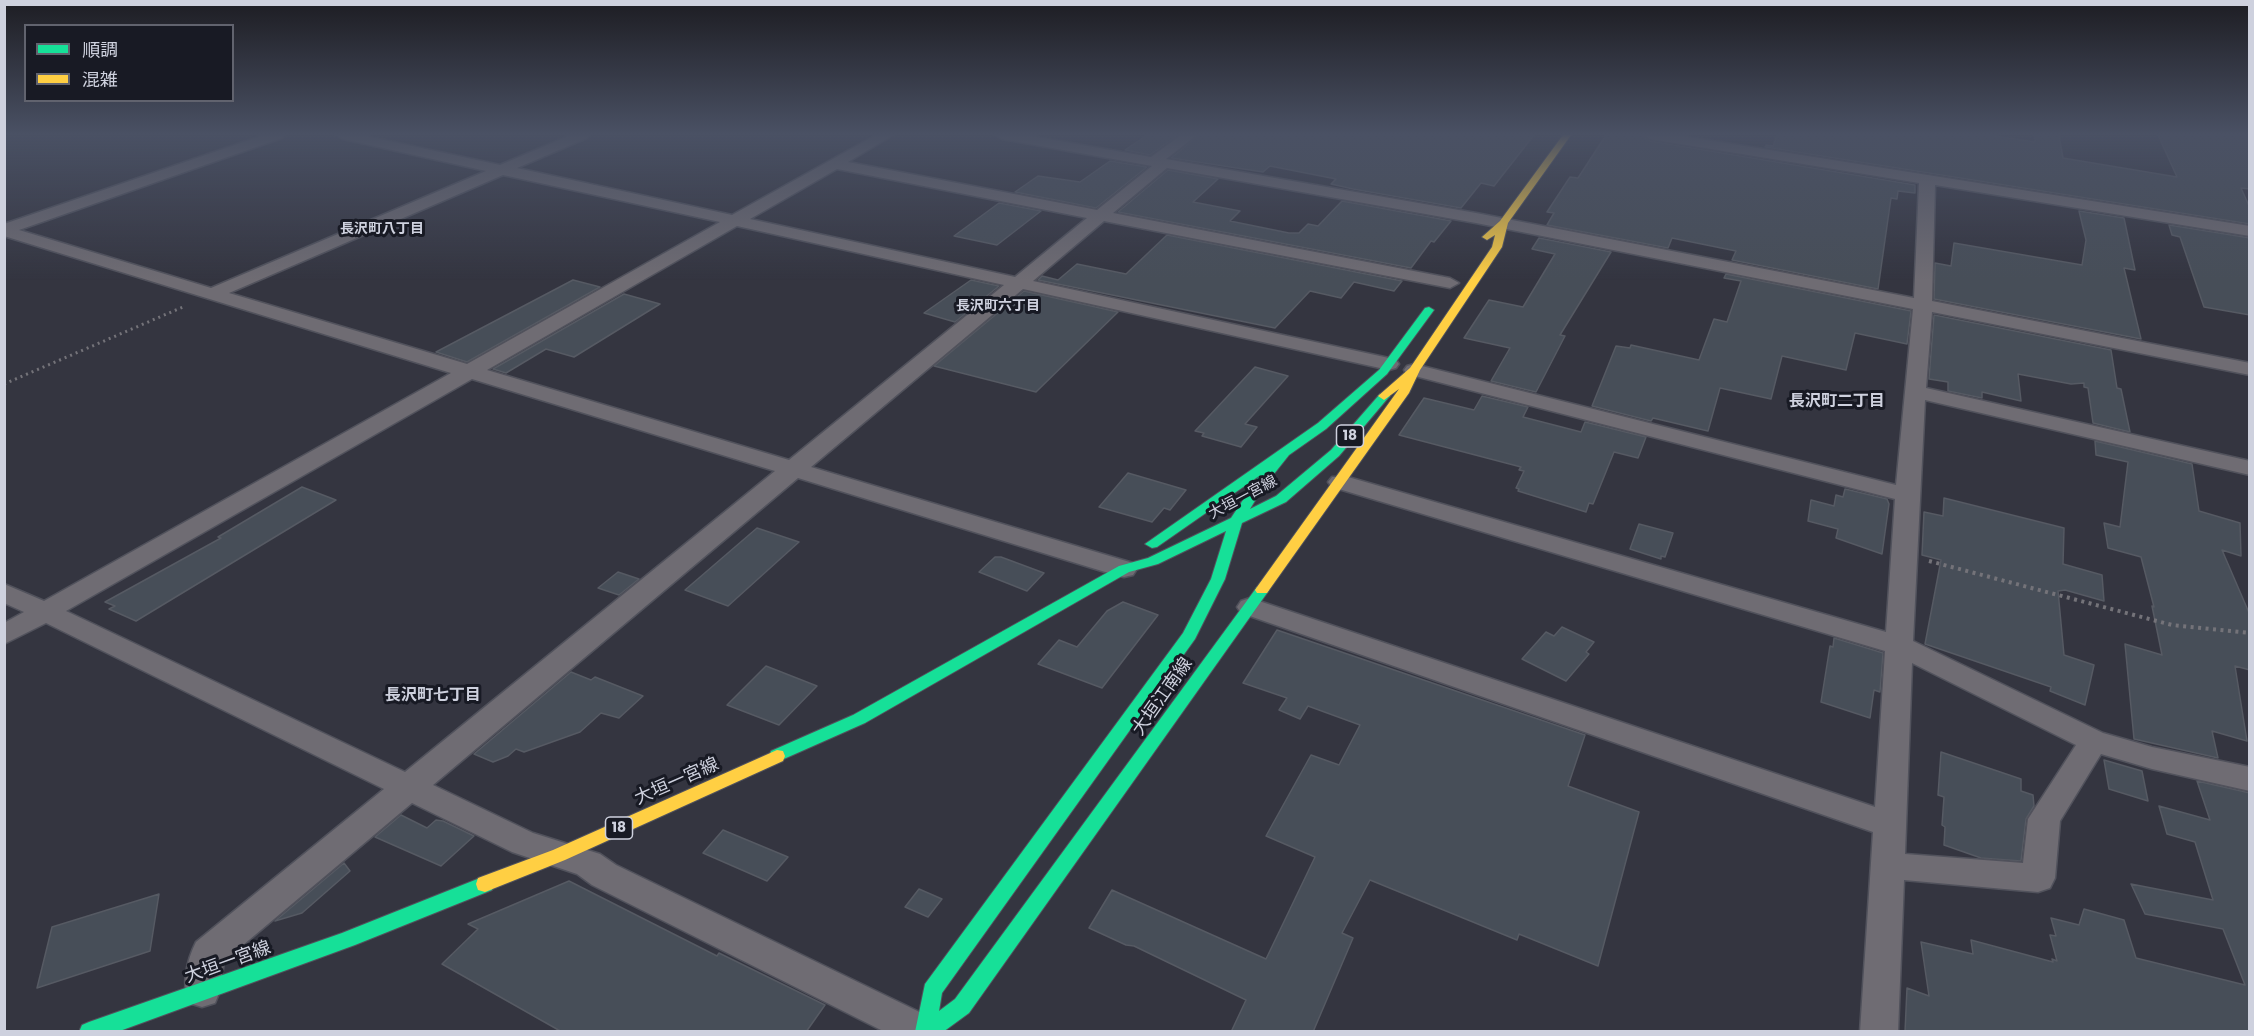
<!DOCTYPE html>
<html>
<head>
<meta charset="utf-8">
<style>
  body { margin:0 }
  #map { position:relative; width:2254px; height:1036px; overflow:hidden; background:#343540; font-family:Poppins,"Noto Sans JP",sans-serif }
  canvas { display:block }
  .frame { position:absolute; inset:0; border:6px solid #ced1de; pointer-events:none }
  .legend { position:absolute; left:24px; top:24px; width:210px; height:78px; box-sizing:border-box; background:#181a24; border:2px solid #61636e; margin:0; padding:8px 10px; list-style:none; font-size:18px; color:#ced1de }
  .legend li { display:flex; align-items:center; gap:12px; height:30px }
  .legend b { width:30px; border:2px solid #61636e }
</style>
</head>
<body>
<div id="map">
<canvas width="2254" height="1036"></canvas>
<div class="frame"></div>
<ul class="legend">
<li><b style="height:8px;background:#16e098"></b>順調</li>
<li><b style="height:8px;background:#ffcf43"></b>混雑</li>
</ul>
</div>
<script>
const context = document.querySelector('canvas').getContext('2d');
context.lineJoin = 'round';
function fillPath(path, color) {
  context.fillStyle = color;
  context.fill(path, 'evenodd');
}
function strokePath(path, color, width, dash) {
  context.strokeStyle = color;
  context.lineWidth = width;
  context.lineCap = dash ? 'butt' : 'round';
  context.setLineDash(dash || []);
  context.stroke(path);
}
function label(font, color, halo, rows, align = 'center') {
  context.font = font + ' Poppins,"Noto Sans JP",sans-serif';
  context.lineWidth = 6;
  context.setLineDash([]);
  context.textBaseline = 'middle';
  context.strokeStyle = halo;
  context.fillStyle = color;
  for (const [text, x, y, turn = 0] of rows) {
    context.save();
    context.translate(x, y);
    context.rotate((+turn || 0) * Math.PI / 180);
    context.textAlign = isNaN(turn) ? turn : align;
    if (halo) context.strokeText(text, 0, 0);
    context.fillText(text, 0, 0);
    context.restore();
  }
}
const building = new Path2D(`
  M1147 135H1178L1150 155 1125 150Z
  M1199 135H1534L1494 186 1481 183 1461 208 1353 189 1331 184 1336 179 1270 166 1263 172 1171 158Z
  M1606 135H1641L1650 141 1915 185V193L1898 191 1897 199 1891 198 1878 289 1732 260 1736 251 1672 238 1668 248 1547 225 1554 213 1547 212 1570 177 1578 178Z
  M1777 135H1989L2035 142 2034 135H2059L2063 158 2177 177 2158 135H2250V189L2241 188 2250 208V224L1765 147 1766 145 1773 146Z
  M1110 161 1147 167 1096 208 1015 192 1038 176 1080 182Z
  M1168 170 1218 179 1193 202 1240 211 1230 221 1289 233H1299L1308 224 1318 226 1342 201 1451 221 1434 242 1431 241 1411 268 1118 212Z
  M999 203 1041 211 997 245 954 236Z
  M2079 211 2124 218 2135 270 2124 268 2141 339 1934 299 1935 263 1951 266 1954 243 2082 265 2086 240Z
  M2169 225 2250 238V315L2204 307 2180 237 2172 235Z
  M1167 235 1402 281 1394 291 1354 282 1341 298 1310 291 1275 328 1038 280 1042 276 1058 280 1077 264 1126 274Z
  M1539 238 1611 252 1560 335 1565 336 1536 392 1491 381 1510 348 1464 338 1489 300 1523 307 1555 254 1532 249Z
  M1726 274 1911 311 1907 344 1855 333 1846 370 1782 356 1771 399 1720 388 1708 431 1653 418 1651 421 1592 406 1616 346 1630 348 1631 345 1699 360 1714 319 1727 322 1741 281 1724 278Z
  M573 280 600 287 467 362 436 352Z
  M971 280 999 286 955 322 924 313Z
  M1024 291 1118 312 1036 392 934 366Z
  M624 294 660 304 574 357 546 349 506 373 493 369Z
  M1934 315 2111 350 2117 388 2121 389 2130 432 2093 423 2088 388 2084 387V383L2071 384 2018 374 2021 401 1982 392V398L1948 391V382L1929 379Z
  M1255 367 1288 376 1245 424 1257 427 1241 447 1202 436 1204 433 1195 431Z
  M1482 396 1528 407 1523 417 1581 432 1585 422 1646 437 1638 458 1614 452 1593 504 1589 503 1586 512 1518 491 1519 489 1516 488 1524 471 1519 470 1521 467 1399 435 1424 398 1474 410Z
  M2095 441 2192 464 2199 511 2240 523 2241 556 2222 550 2250 615V670L2235 666 2247 741 2212 731 2218 758 2134 739 2125 644 2162 655 2152 606 2154 607 2141 557 2108 548 2104 523 2120 527 2128 462 2096 455Z
  M1128 473 1186 490 1170 510 1164 508 1152 522 1099 507Z
  M302 487 336 500 136 621 109 609 115 606 105 602 221 538 218 537Z
  M1845 489 1887 499 1889 504 1882 554 1836 538 1838 529 1808 521 1811 500 1834 506 1836 495 1843 497Z
  M1944 498 2064 528 2063 564 2102 575 2104 601 2065 590 2058 591 2064 655 2094 665 2085 705 2050 691 2051 687 1925 644 1941 560 1922 555 1924 512 1943 516Z
  M1639 524 1673 533 1665 557 1661 556V559L1630 549Z
  M757 528 799 542 728 606 685 590Z
  M995 557H1001L1044 573 1027 591 979 572Z
  M618 572 639 579 619 595 598 588Z
  M1123 602 1158 615 1102 688 1038 664 1059 640 1077 647 1107 611Z
  M1562 627 1594 642 1586 652 1589 654 1566 681 1522 659 1546 632 1554 636Z
  M1277 630 1585 735 1568 786 1639 812 1598 966 1519 934 1517 940 1370 880 1342 933 1353 938 1313 1032H1231L1246 1000 1134 946 1126 945 1089 928 1112 890 1266 959 1315 857 1266 836 1311 755 1339 765 1360 725 1308 706 1300 719 1279 710 1287 698 1243 683Z
  M1834 638 1883 653 1880 692 1874 690 1870 718 1821 702 1830 646 1833 647Z
  M766 666 817 686 779 725 727 705Z
  M571 672 591 680 595 677 643 696 619 718 601 713 580 732 524 752 516 749 508 756 493 762 474 754Z
  M1941 752 2021 779V791L2033 795 2034 806 2026 819 2021 861 1981 858 1944 845 1945 827 1942 825 1944 797 1938 795Z
  M2104 760 2142 771 2148 801 2109 789Z
  M2197 781 2250 793V1032H1905L1907 988 1929 996 1921 942 1973 954 1971 940 2053 962 2052 959 2057 961 2050 935 2056 936 2051 918 2079 925 2084 909 2124 920 2136 958 2245 985 2223 929 2145 914 2131 884 2213 900 2195 842 2167 834 2159 806 2210 820Z
  M401 815 427 828 436 820 443 821 474 836 441 866 375 837Z
  M723 830 788 857 767 881 703 853Z
  M344 863 350 871 302 913 275 921Z
  M569 881 717 956 719 953 825 1005 806 1032H562L442 964 478 929 468 924Z
  M919 889 942 899 928 917 905 907Z
  M159 894 150 951 37 988 52 927Z`);
fillPath(building, '#474e58');
strokePath(building, '#565a63', 1.5);
const street = new Path2D(`
  M264 135H284L282 138 19 230 211 288 486 171 343 139 336 135H361L500 165 571 135H589L587 138 517 168 732 215 876 135H893L848 162 1097 210 1152 166 1002 139 995 135H1025L1151 157 1181 135H1197L1166 159 1476 213 1914 298 1919 183 1650 139 1643 135H1675L2250 226V236L1935 185 1932 301 2250 363V375L1932 312 1926 388 2250 461V475L1925 400 1913 641 2103 733 2152 747 2250 767V791L2152 769 2101 754 2060 821 2055 878 2050 888 2038 892 1904 880 1898 1032H1860L1873 832 1241 613 1237 607 1241 601 1250 598 1259 601 1875 807 1885 651 1332 487 1328 482 1332 477H1348L1886 632 1895 499 1407 374 1404 370 1407 366 1414 364 1896 485 1913 309 1476 223 1167 168 1113 213 1450 278 1459 283 1450 288 1104 221 1033 281 1389 358 1396 360 1399 364 1396 368 1389 370 1023 289 811 467 1133 563 1137 569 1133 575 1124 577 1115 575 798 478 433 785 533 833 600 854 616 865 936 1020 941 1032H885L592 885 577 874 512 852 412 803 224 961 220 991 215 1003 202 1007 189 1003C181 985 187 960 196 942L384 789 46 623 4 644V623L24 612 4 603V584L44 601 451 373 4 236V224ZM837 169 1087 218 1015 277 750 219ZM503 175 720 222 467 364 229 293ZM737 226 1004 285 789 460 487 370ZM472 379 775 471 405 772 66 611ZM1912 663 2076 745 2028 819 2023 863 1905 854Z`);
const fast = new Path2D(`
  M1429 307 1434 310 1387 374 1326 429 1289 455 1262 489 1250 509 1276 496 1331 450 1380 394H1388L1390 396 1388 398 1339 456 1286 502 1242 523 1225 579 1195 639 942 993 939 1011 955 999 1257 587H1267L1269 590 1267 593 969 1013 943 1032H915L925 984 1183 633 1211 579 1226 531 1158 564 1129 572 865 723 777 762 771 761 769 756 771 751 853 715 1119 566 1148 558 1231 518 1259 476 1157 547 1152 548 1145 544 1318 423 1379 370 1425 308Z
  M485 876 492 878 494 884 492 890 355 945 117 1032H79L82 1025 89 1022 342 933Z`);
const slow = new Path2D(`
  M1563 135H1571L1508 223 1502 247 1420 370 1409 393 1267 593H1257L1255 590 1257 587 1399 389 1384 400 1378 396 1410 368 1492 247 1495 235 1487 240 1482 237 1500 221Z
  M777 750 783 751 785 756 783 761 565 860 485 892 478 890 476 884 478 878 553 850Z`);
strokePath(street, '#51525c', 3);
strokePath(fast, '#51525c', 2);
strokePath(slow, '#51525c', 2);
strokePath(new Path2D(`
  M4 384 183 307`), '#747379', 3, [2, 4]);
strokePath(new Path2D(`
  M1929 561 2172 625 2250 633`), '#747379', 4, [3, 4.5]);
fillPath(street, '#6f6c73');
fillPath(fast, '#16e098');
fillPath(slow, '#ffcf43');
const sky = context.createLinearGradient(0, 0, 0, 280);
sky.addColorStop(0, '#1d1d23');
sky.addColorStop(0.48, '#4a5164');
sky.addColorStop(1, '#4a516400');
context.fillStyle = sky;
context.fillRect(0, 0, 2254, 280);
label('bold 14px', '#ced1de', '#181a24', [
  ["長沢町八丁目",382,229],
  ["長沢町六丁目",998,306]
]);
for (const [x, y, w] of [
  [1350,436,27],
  [619,828,27]
]) {
  const box = new Path2D();
  box.roundRect(x - w / 2, y - 11, w, 22, 4.5);
  context.fillStyle = '#181a24';
  context.fill(box);
  strokePath(box, '#ced1de', 1.5);
}
label('bold 14px', '#ced1de', null, [
  ["18",1350,436],
  ["18",619,828]
]);
label('15px', '#ced1de', '#181a24', [
  ["大垣一宮線",1243,498,-28]
]);
label('bold 16px', '#ced1de', '#181a24', [
  ["長沢町二丁目",1837,402],
  ["長沢町七丁目",433,696]
]);
label('18px', '#ced1de', '#181a24', [
  ["大垣江南線",1163,697,-55],
  ["大垣一宮線",677,782,-24],
  ["大垣一宮線",228,963,-20]
]);
</script>
</body>
</html>
